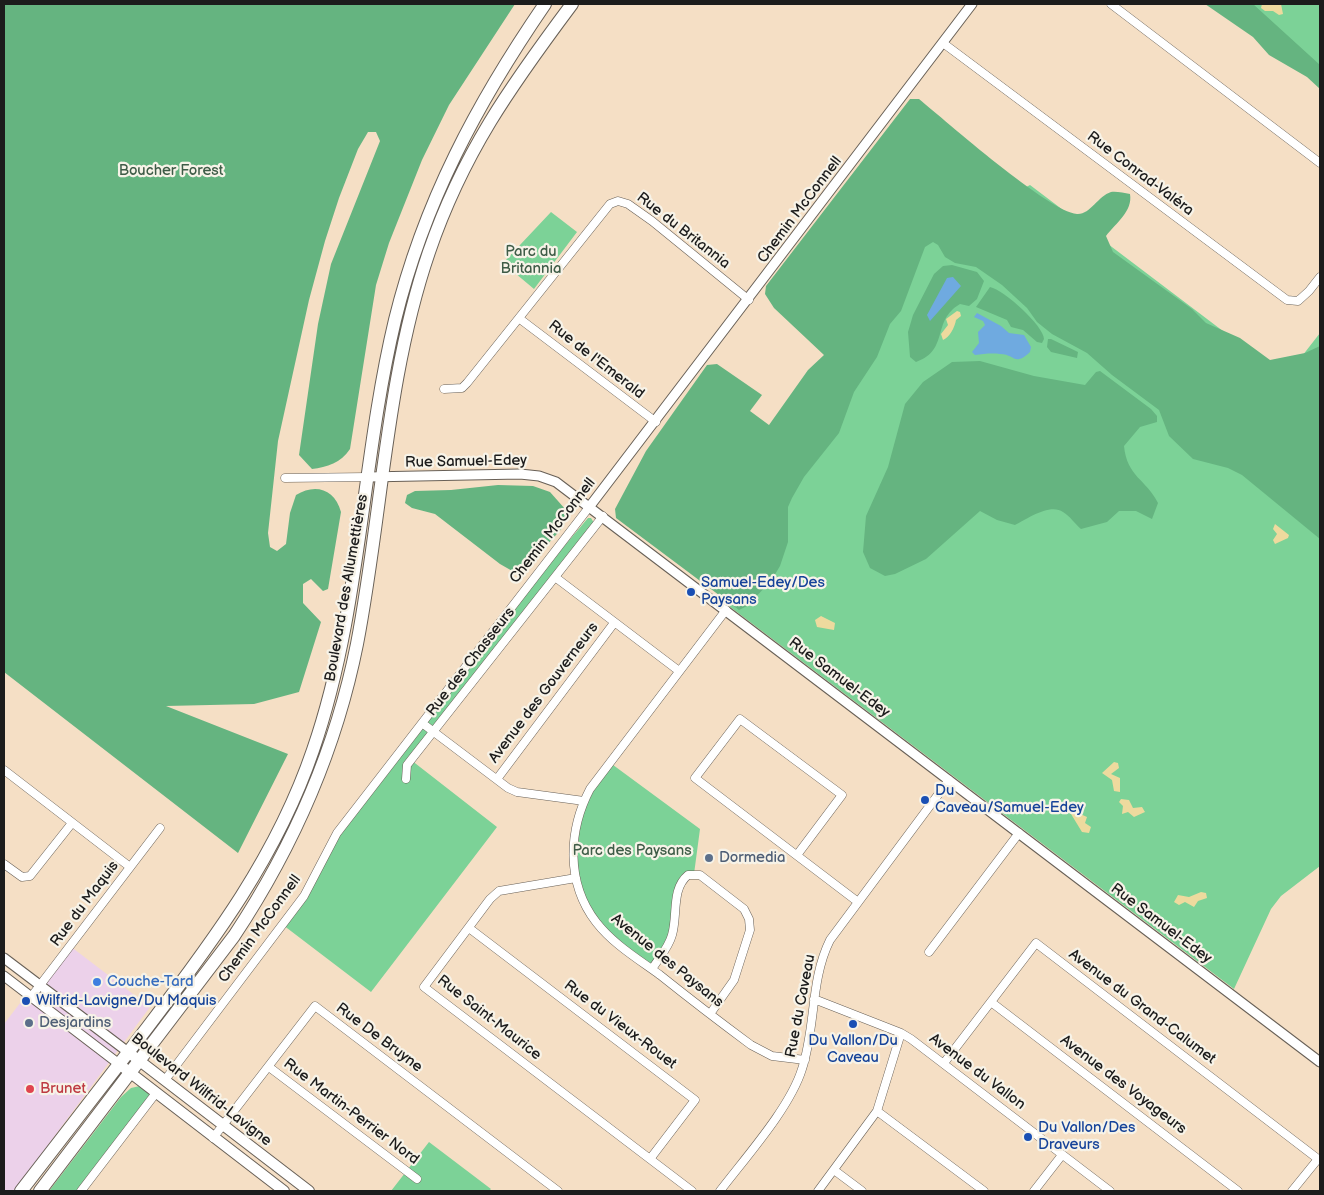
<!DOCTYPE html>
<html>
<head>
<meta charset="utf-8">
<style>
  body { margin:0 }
  #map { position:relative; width:1324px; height:1195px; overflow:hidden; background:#f5dfc5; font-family:"Balsamiq Sans",sans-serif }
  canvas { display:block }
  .frame { position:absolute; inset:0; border:5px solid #1c1c1c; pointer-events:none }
</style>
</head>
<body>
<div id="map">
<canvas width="1324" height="1195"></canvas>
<div class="frame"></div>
</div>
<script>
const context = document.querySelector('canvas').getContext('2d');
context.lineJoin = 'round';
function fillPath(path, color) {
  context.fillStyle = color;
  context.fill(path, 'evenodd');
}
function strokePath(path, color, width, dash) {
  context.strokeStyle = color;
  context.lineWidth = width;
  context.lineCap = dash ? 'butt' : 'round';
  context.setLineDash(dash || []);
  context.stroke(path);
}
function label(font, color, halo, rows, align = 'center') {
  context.font = font + ' "Balsamiq Sans",sans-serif';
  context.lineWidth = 4.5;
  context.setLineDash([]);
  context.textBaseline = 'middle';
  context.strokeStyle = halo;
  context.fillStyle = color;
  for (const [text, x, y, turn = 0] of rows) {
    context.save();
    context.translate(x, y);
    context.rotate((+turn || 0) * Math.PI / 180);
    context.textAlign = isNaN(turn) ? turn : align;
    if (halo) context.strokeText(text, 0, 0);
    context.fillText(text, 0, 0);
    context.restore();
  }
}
fillPath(new Path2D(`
  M70 946 150 1007 14 1191H4V1024L27 994 31 997Z`), '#ecd1ea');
fillPath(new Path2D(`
  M1229 4H1320V77Z
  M1030 185 1285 378 1320 333V866L1281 896 1271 909 1234 989 717 597 858 378 924 240Z
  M551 212 577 232 534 289 503 263Z
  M588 518H591L594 523 411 760 497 827 371 992 283 925 326 851 500 622Z
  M609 762 700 829 694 874 683 879 672 935 652 969 596 922 576 878 578 817Z
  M140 1086 149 1093V1098L77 1191H49L121 1097 131 1088Z
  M429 1142 491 1189 489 1191H391Z`), '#7cd297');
fillPath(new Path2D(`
  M4 4H515L449 105 422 160 389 243 376 285 350 449C341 463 327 467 312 469L299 455 318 324 331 264 380 141 376 132H368L358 149 339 198 325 241 309 300 278 441 268 533 270 547 277 551 286 544 290 513 296 495C315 483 335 489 341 512L328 589 323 591 311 579 303 584V603L321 622 299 692 254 704 166 706 288 754 238 853 4 672Z
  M1205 4H1253L1320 65V89L1307 77 1269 55 1253 37Z
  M910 99H919C946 121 1049 212 1077 214 1090 215 1098 196 1111 192 1116 191 1124 193 1130 194 1133 211 1116 223 1106 236L1113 252 1192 309 1206 323 1240 338 1270 360 1305 353 1320 346V539L1242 475 1228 468 1193 459 1169 436 1159 410 1112 375 1087 353 1052 334 1037 322 1027 308 1002 285 976 267 955 263 945 257 938 245 933 242 925 247 901 311 890 324 877 357 854 392 839 433 804 477 792 498 788 507V542L780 566 771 581 747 606 739 610 616 518 615 509 646 451 707 365 717 364 762 395 750 411 769 425 808 370 824 355 774 308 765 294 766 286Z
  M952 265 977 272 984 281 977 299 969 306 960 304C931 321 950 350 916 362L910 357 908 332 913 315 934 274 943 266Z
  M990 287C1004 290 1044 326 1044 339L1042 343 1037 342 1023 330 1011 327 1007 320 976 307Z
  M1048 339H1051L1078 352 1077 358 1051 352 1047 347Z
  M980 361 1034 376 1085 385 1096 372 1100 371 1151 409 1157 416V422L1140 427 1124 446C1127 477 1146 479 1158 503L1152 519 1136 511H1119L1107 522 1081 529C1075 524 1070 516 1063 512 1050 503 1027 519 1015 525L997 520 980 511 926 559 895 574 885 576 870 568 863 552 866 516 888 467 905 404 923 382 952 362Z
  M498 485 533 486 550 492 566 510 564 526 529 565 514 572 500 564 435 514 412 508 405 503 407 495 415 491 451 490Z`), '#65b480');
fillPath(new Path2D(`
  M1262 4H1281L1283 14 1279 15 1273 11H1265L1261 8Z
  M957 311 960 312 961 316 956 320C955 327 949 338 943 340L941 334 948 325 946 319Z
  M1275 524 1289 535 1288 538 1275 544 1273 540 1277 534 1273 529Z
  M821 616 835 623 834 630 817 627 815 620Z
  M1114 762 1118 763 1119 768 1111 774 1120 778V792L1114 791 1112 780 1102 773Z
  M1121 799 1129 800 1133 808 1142 807 1145 812 1134 817 1128 812 1122 814 1123 806 1119 802Z
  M1072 802 1075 804 1078 813 1087 817 1085 823 1091 827 1089 833 1082 832 1071 814 1062 808 1063 804Z
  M1201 892 1206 893 1207 898 1198 901 1194 907 1185 902 1179 905 1174 902 1178 895 1189 897Z`), '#eeda9e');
fillPath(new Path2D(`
  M953 277 961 286 930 321 927 315 947 278Z
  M977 313 1001 326 1009 333 1024 335 1031 347 1030 352C1014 367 1015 354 1000 354 992 353 983 354 975 355L972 352 979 343 978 332 985 325 983 321 974 317Z`), '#6faae0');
const minor = new Path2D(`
  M1111 4 1320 163
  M943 43 1287 300 1298 301 1309 291 1320 277
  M520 319 656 422
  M444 389 462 388 467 383 610 204 618 201 628 204 652 221 749 300
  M285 478 368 477
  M555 577 679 671
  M726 610 590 789C568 831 566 883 596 922 613 944 638 959 660 975 690 999 720 1022 751 1045L772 1056 805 1060
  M422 723 508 788 517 792 584 801
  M4 770 130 867
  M406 779 407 765 603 516
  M497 779 614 623
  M797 855 842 795 740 719 695 778 858 902
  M4 864 22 877 30 876 72 823
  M576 878 499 891 490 899 424 987 692 1191
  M469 928 695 1100 650 1159
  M929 952 1019 833
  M652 969C659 958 669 947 672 935 678 915 671 889 688 875H700L744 909 749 919 750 930 734 980 710 1014
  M31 997 160 828
  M814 999 901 1033 911 1039 1110 1191
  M991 1002 1238 1191
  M944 1063 1036 943 1318 1159 1292 1191
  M269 1067 417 1179
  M165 1080 304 896 337 833 590 506
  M877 1111 984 1191
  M213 1138 315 1006 558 1191
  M834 1170 862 1191
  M81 1191 156 1093
  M720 1191C745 1158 790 1108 802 1069 816 1027 810 980 830 940L949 780
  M818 1191 877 1111 901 1033
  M1034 1191 1062 1155`);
const tertiary = new Path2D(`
  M368 477 520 474 539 476 556 482 1320 1062
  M590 506 972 4
  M4 958 128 1052
  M4 976 119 1064`);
const secondary = new Path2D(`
  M128 1052 309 1191
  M119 1064 284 1191`);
const trunk = new Path2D(`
  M21 1191C63 1137 105 1082 147 1028 214 940 277 856 313 750 361 611 361 462 395 320 424 202 477 103 545 4
  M40 1191 234 936C293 847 336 749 357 644 382 515 386 377 429 252 463 153 510 87 572 4`);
strokePath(minor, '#686057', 9);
strokePath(tertiary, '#686057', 11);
strokePath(secondary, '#686057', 12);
strokePath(trunk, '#686057', 14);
strokePath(minor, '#fff', 8);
strokePath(tertiary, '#fff', 9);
strokePath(secondary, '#fff', 10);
strokePath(trunk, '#fff', 12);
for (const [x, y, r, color] of [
  [691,592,5,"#1a4fb4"],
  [925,800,5,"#1a4fb4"],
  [709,858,5,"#5c6f8a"],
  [97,982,5,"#3f7fe0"],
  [26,1001,5,"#1a4fb4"],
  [29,1023,5,"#5c6f8a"],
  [853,1024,5,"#1a4fb4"],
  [30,1089,5,"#e0444e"],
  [1028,1137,5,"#1a4fb4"]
]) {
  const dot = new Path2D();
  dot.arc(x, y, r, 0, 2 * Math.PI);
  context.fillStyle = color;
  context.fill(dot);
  strokePath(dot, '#f7f3e8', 2);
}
label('15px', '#3e5c47', '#f7f3e8', [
  ["Boucher Forest",171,171],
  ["Parc du",531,252],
  ["Britannia",531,269],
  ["Parc des Paysans",632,851]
]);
label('15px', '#1c1c1c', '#f7f3e8', [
  ["Rue Conrad-Valéra",1140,174,37],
  ["Chemin McConnell",800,210,-53],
  ["Rue du Britannia",683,231,38],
  ["Rue de l'Emerald",596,360,38],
  ["Rue Samuel-Edey",466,462,-1],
  ["Chemin McConnell",553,531,-52],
  ["Boulevard des Allumettières",347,588,-80],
  ["Rue des Chasseurs",471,662,-52],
  ["Rue Samuel-Edey",839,678,37],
  ["Avenue des Gouverneurs",544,693,-53],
  ["Rue du Maquis",85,904,-53],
  ["Rue Samuel-Edey",1161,924,37],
  ["Chemin McConnell",260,929,-54],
  ["Avenue des Paysans",667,961,39],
  ["Rue du Caveau",801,1006,-79],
  ["Avenue du Grand-Calumet",1142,1007,37],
  ["Rue Saint-Maurice",489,1018,38],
  ["Rue du Vieux-Rouet",620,1025,37],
  ["Rue De Bruyne",379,1038,37],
  ["Avenue du Vallon",977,1072,37],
  ["Avenue des Voyageurs",1123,1085,37],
  ["Boulevard Wilfrid-Lavigne",201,1090,38],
  ["Rue Martin-Perrier Nord",351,1112,37]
]);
label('15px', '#164399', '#f7f3e8', [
  ["Samuel-Edey/Des",701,583],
  ["Paysans",701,600],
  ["Du",935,791],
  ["Caveau/Samuel-Edey",935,808],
  ["Wilfrid-Lavigne/Du Maquis",36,1001],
  ["Du Vallon/Du",853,1041,"center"],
  ["Caveau",853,1058,"center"],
  ["Du Vallon/Des",1038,1128],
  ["Draveurs",1038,1145]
], 'left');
label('15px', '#4e5e75', '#f7f3e8', [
  ["Dormedia",719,858],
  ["Desjardins",39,1023]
], 'left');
label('15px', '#366cbe', '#f7f3e8', [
  ["Couche-Tard",107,982]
], 'left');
label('15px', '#be3a42', '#f7f3e8', [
  ["Brunet",40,1089]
], 'left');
</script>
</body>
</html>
